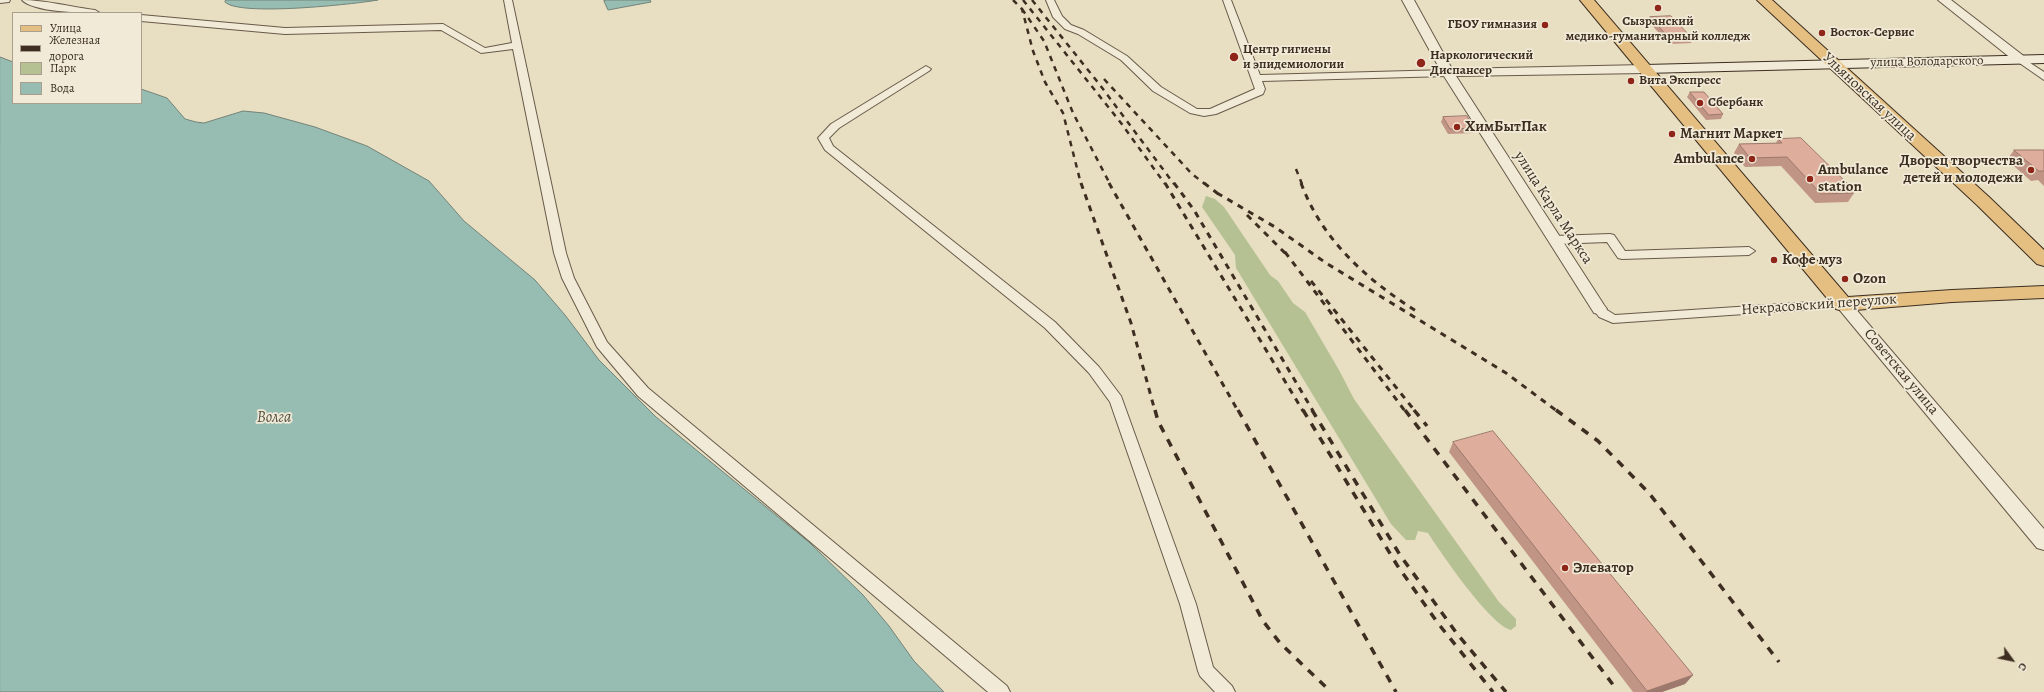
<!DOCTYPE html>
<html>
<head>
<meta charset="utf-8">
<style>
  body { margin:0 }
  #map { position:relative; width:2044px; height:692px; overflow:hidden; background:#e8dec2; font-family:Alegreya,serif }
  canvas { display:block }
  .legend { position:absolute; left:12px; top:12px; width:130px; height:92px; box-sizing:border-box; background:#f0ead7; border:1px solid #a89f8e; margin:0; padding:5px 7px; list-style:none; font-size:12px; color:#3d2e21 }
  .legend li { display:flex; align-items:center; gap:8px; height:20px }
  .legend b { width:20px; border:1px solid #a89f8e }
  .north { position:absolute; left:1992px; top:640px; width:40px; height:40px; -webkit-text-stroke:3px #f0ead7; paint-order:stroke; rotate:123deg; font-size:11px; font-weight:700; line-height:16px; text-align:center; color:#3d2e21 }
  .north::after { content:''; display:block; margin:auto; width:14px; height:18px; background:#3d2e21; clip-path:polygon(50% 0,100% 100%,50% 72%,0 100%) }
</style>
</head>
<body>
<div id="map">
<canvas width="2044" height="692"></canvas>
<ul class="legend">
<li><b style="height:5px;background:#e4bf81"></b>Улица</li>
<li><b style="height:5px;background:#3d2e21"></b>Железная дорога</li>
<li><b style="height:11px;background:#b6c193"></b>Парк</li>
<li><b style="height:11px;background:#97bcb2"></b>Вода</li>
</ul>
<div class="north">С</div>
</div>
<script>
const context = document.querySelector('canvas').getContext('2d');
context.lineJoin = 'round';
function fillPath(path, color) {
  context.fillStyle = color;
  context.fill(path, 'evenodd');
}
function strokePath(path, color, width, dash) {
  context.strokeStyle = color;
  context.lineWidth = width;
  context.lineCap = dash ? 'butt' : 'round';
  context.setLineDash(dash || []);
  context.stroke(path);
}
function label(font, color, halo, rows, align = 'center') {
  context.font = font + ' Alegreya,serif';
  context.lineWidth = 3.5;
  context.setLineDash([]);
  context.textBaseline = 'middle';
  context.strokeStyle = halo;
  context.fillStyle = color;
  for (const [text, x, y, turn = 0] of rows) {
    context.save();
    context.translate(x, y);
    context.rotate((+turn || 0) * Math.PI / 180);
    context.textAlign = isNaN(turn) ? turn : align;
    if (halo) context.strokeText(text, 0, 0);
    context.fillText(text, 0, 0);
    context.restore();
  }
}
fillPath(new Path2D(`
  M1206 196 1215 199 1224 207 1270 275 1278 281 1293 303 1305 312 1339 370 1354 399 1499 602 1516 619V626L1511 630C1490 625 1441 553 1428 533L1418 531 1415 540H1406L1391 524 1236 268 1235 255 1202 207Z`), '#b6c193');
const water = new Path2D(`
  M226 0H378C355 4 238 17 225 2Z
  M607 0H650L651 2 608 10 604 1Z
  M0 57 13 62V103H141V89L167 98 185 119 196 122 204 123 243 111 264 113 315 127 367 146 429 181 464 221 535 280 565 315 599 360 656 417 810 543 863 595 889 626 914 661 944 692H0Z`);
fillPath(water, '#97bcb2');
strokePath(water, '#738378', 1);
const minor = new Path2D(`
  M0 0H10L9 2 0 3Z
  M22 0C44 0 72 7 95 10L100 13C82 13 33 12 22 0Z
  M504 0H512L566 253 574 278 607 342 648 388 1007 686 1010 692H988L638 396 597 347 562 278 554 253 513 49 481 53 441 30 285 34 141 21V15L285 28 443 24 485 48 512 43Z
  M1046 0H1054L1062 16 1071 25 1084 30 1127 56 1161 87 1197 109H1210L1255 89 1223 0H1231L1260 75 1448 70 1453 73 1448 76 1262 81 1265 89 1263 94 1216 114 1204 116 1190 113 1153 91 1121 60 1078 34 1065 29 1053 17Z
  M2021 57 2044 72V80L2018 62 2016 60Z
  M926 66 931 69 929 71 839 128 829 138 833 146 1055 322 1099 367 1121 396 1196 604 1213 667 1232 686 1235 692H1215L1200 676 1198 671 1180 604 1110 402 1089 373 1045 328 825 150 818 138 831 124Z
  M1610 234 1614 235 1625 251 1749 247 1755 251 1749 255 1622 259 1618 258 1607 242 1554 244 1548 240 1554 236Z
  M1843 300 1847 301 1849 304 1847 307 1613 323 1599 317 1593 309 1595 306 1599 305 1615 315Z`);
const tertiary = new Path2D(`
  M1402 0H1414L1452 69 1645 65 1651 69 1645 73 1456 76 1604 305 1607 309 1604 313 1599 314 1594 313 1442 73Z
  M1938 0H1951L2025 57 2027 60 2025 63H2017Z
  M1843 299 1848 300 2044 529V550L2037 548 1838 308 1835 304 1838 300Z`);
const secondary = new Path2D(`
  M2044 55V63L1645 73 1640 72 1638 69 1640 66 1645 65Z`);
const primary = new Path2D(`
  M1580 0H1594L1848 297 1952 290 2044 286V298L1952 302 1843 311 1836 309Z
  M1757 0H1772L1989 197 2044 250V266L2037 264 1977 205Z`);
strokePath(minor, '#685a49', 2);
strokePath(tertiary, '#685a49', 2);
strokePath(secondary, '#3d2e21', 2);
strokePath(primary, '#3d2e21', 2);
fillPath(minor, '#f0ead7');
fillPath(tertiary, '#f0ead7');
fillPath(secondary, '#f0ead7');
fillPath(primary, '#e4bf81');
strokePath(new Path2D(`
  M1013 0 1022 9 1033 51 1045 82 1063 113 1081 184
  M1023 0 1121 123 1165 184
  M1032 0 1100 85 1174 184
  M1022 9 1044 41 1073 113 1110 184
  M1104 79 1192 174 1205 184
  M1296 169 1302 184`), '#3d2e21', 2.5, [5.5, 5.5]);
strokePath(new Path2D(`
  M1081 183 1131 323 1155 411
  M1109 183 1238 411
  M1165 183 1303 411
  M1174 183 1194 210 1313 411
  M1204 183 1221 196
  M1301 183C1322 240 1366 279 1416 311
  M1217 193 1275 227 1326 263 1506 373 1557 411
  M1247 215 1288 256
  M1285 252 1405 411
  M1311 281 1415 411`), '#3d2e21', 3, [6, 6]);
strokePath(new Path2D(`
  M1155 410 1158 421 1263 621 1280 643 1331 692
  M1238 410 1396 692
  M1303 410 1397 565 1437 622 1493 692
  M1312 410 1400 555 1458 635 1506 692
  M1405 410 1614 686
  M1414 410 1427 426
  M1556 410 1598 441 1649 493 1779 662`), '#3d2e21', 3.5, [8, 8]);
fillPath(new Path2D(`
  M1650 17 1693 39 1691 43 1669 44 1648 21Z
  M1690 92 1723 114 1721 119 1706 120 1687 97Z
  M1443 117 1474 128 1473 133 1448 134 1441 122Z
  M1778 139 1851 187 1850 189 1854 193 1848 202 1815 203 1781 166 1745 167 1734 153 1739 144 1776 143Z
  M2014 150H2044V186L2038 180 2031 181 2007 160Z
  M1453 442 1693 675 1685 684 1662 692H1633L1449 452Z`), '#c09585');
fillPath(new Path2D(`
  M1693 675 1685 684 1662 692H1646L1647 691Z`), '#9c796c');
const building = new Path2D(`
  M1671 16 1693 39 1671 40 1650 17Z
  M1690 92H1704L1723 114 1709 115Z
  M1467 116 1474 128 1450 129 1443 117Z
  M1801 138 1851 187H1848L1854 193 1821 194 1787 157 1750 158 1739 144 1782 143 1778 139Z
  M2014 150H2044V171H2039Z
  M1493 431 1693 675 1647 691 1453 442Z`);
fillPath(building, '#dfad9b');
strokePath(building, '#9c796c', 1);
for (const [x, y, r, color] of [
  [1658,8,4,"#8f2418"],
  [1545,25,4,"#8f2418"],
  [1822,33,4,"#8f2418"],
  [1234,57,5,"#8f2418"],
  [1421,63,5,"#8f2418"],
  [1631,81,4,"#8f2418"],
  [1700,103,4,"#8f2418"],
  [1457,127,4,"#8f2418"],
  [1672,134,4,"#8f2418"],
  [1752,159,4,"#8f2418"],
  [2031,170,4,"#8f2418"],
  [1810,179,4,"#8f2418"],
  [1774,260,4,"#8f2418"],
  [1845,279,4,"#8f2418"],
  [1565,568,4,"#8f2418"]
]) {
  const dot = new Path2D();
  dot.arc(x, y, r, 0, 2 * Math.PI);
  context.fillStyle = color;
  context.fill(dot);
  strokePath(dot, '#f0ead7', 1.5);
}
label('bold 13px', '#3d2e21', '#f0ead7', [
  ["Сызранский",1658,22,"center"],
  ["медико-гуманитарный колледж",1658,37,"center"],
  ["ГБОУ гимназия",1537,25,"right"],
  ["Восток-Сервис",1830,33],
  ["Центр гигиены",1243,50],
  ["и эпидемиологии",1243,65],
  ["Наркологический",1430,56],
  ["Диспансер",1430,71],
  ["Вита Экспресс",1639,81],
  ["Сбербанк",1708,103]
], 'left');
label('13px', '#3d2e21', '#f0ead7', [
  ["улица Володарского",1927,62,-1]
]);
label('15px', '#3d2e21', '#f0ead7', [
  ["Ульяновская улица",1869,97,43],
  ["улица Карла Маркса",1553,208,57],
  ["Некрасовский переулок",1819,305,-4],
  ["Советская улица",1901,372,50]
]);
label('bold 15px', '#3d2e21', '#f0ead7', [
  ["ХимБытПак",1465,127],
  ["Магнит Маркет",1680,134],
  ["Ambulance",1744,159,"right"],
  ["Дворец творчества",2023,161,"right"],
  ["детей и молодежи",2023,178,"right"],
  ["Ambulance",1818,170],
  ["station",1818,187],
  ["Кофе муз",1782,260],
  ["Ozon",1853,279],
  ["Элеватор",1573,568]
], 'left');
label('italic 16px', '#545245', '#f0ead7', [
  ["Волга",274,418]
]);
</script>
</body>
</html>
